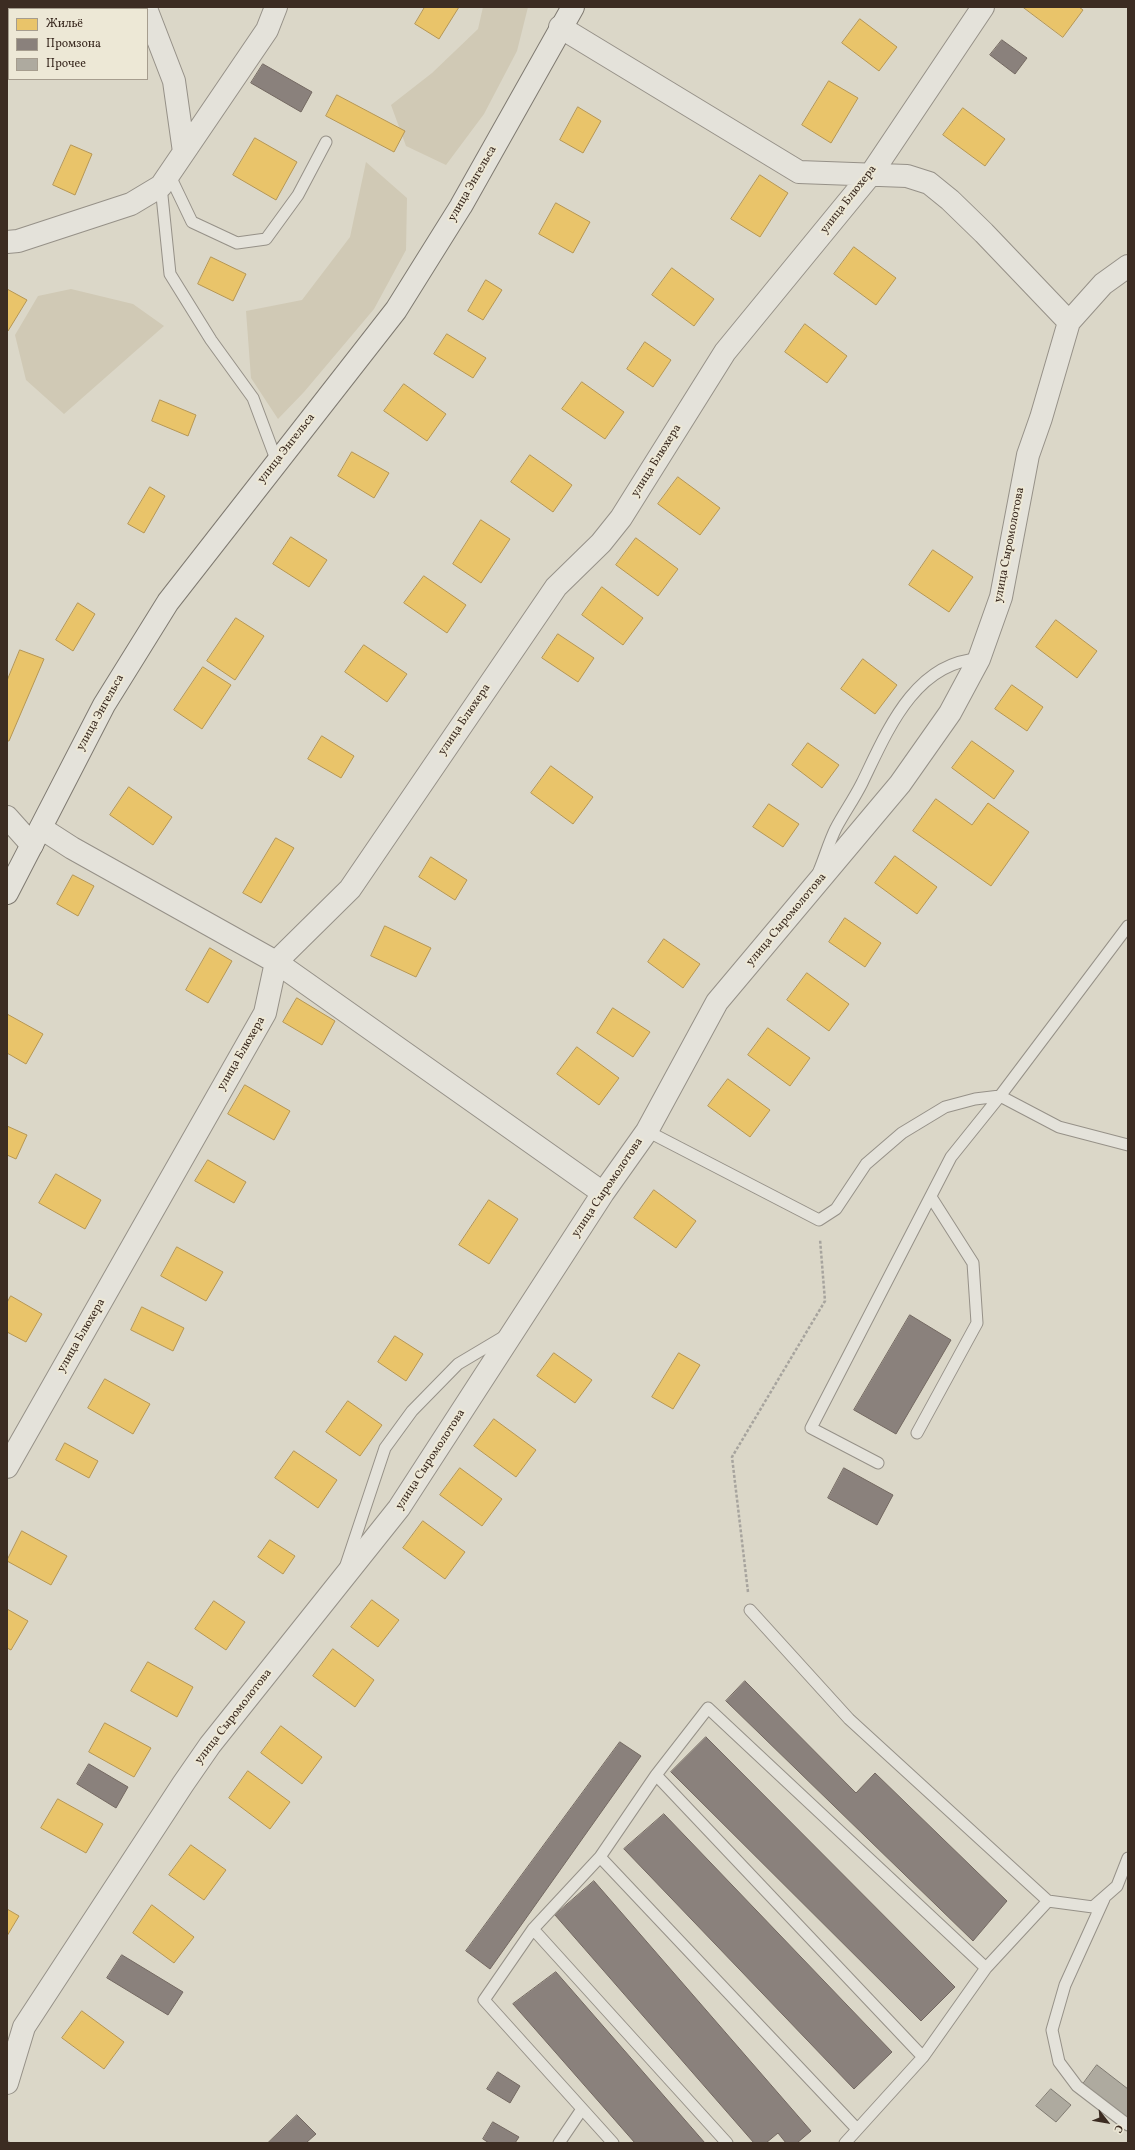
<!DOCTYPE html>
<html>
<head>
<meta charset="utf-8">
<style>
  body { margin:0 }
  #map { position:relative; width:1135px; height:2150px; overflow:hidden; background:#dbd7c8; font-family:Vollkorn,serif }
  canvas { display:block }
  .frame { position:absolute; inset:0; border:8px solid #3c2c22; pointer-events:none }
  .legend { position:absolute; left:8px; top:8px; width:140px; height:72px; box-sizing:border-box; background:#ede8d6; border:1px solid #a69d8e; margin:0; padding:5px 7px; list-style:none; font-size:12px; color:#3c2c22 }
  .legend li { display:flex; align-items:center; gap:8px; height:20px }
  .legend b { width:20px; border:1px solid #a69d8e }
  .north { position:absolute; left:1087px; top:2102px; width:40px; height:40px; -webkit-text-stroke:3px #ede8d6; paint-order:stroke; rotate:121deg; font-size:11px; font-weight:700; line-height:16px; text-align:center; color:#3c2c22 }
  .north::after { content:''; display:block; margin:auto; width:14px; height:18px; background:#3c2c22; clip-path:polygon(50% 0,100% 100%,50% 72%,0 100%) }
</style>
</head>
<body>
<div id="map">
<canvas width="1135" height="2150"></canvas>
<div class="frame"></div>
<ul class="legend">
<li><b style="height:11px;background:#e9c46a"></b>Жильё</li>
<li><b style="height:11px;background:#8a817c"></b>Промзона</li>
<li><b style="height:11px;background:#aeaa9f"></b>Прочее</li>
</ul>
<div class="north">С</div>
</div>
<script>
const context = document.querySelector('canvas').getContext('2d');
context.lineJoin = 'round';
function fillPath(path, color) {
  context.fillStyle = color;
  context.fill(path, 'evenodd');
}
function strokePath(path, color, width, dash) {
  context.strokeStyle = color;
  context.lineWidth = width;
  context.lineCap = dash ? 'butt' : 'round';
  context.setLineDash(dash || []);
  context.stroke(path);
}
function label(font, color, halo, rows, align = 'center') {
  context.font = font + ' Vollkorn,serif';
  context.lineWidth = 4;
  context.setLineDash([]);
  context.textBaseline = 'middle';
  context.strokeStyle = halo;
  context.fillStyle = color;
  for (const [text, x, y, turn = 0] of rows) {
    context.save();
    context.translate(x, y);
    context.rotate((+turn || 0) * Math.PI / 180);
    context.textAlign = isNaN(turn) ? turn : align;
    if (halo) context.strokeText(text, 0, 0);
    context.fillText(text, 0, 0);
    context.restore();
  }
}
fillPath(new Path2D(`
  M483 7H528L517 51 484 114 446 165 406 146 391 105 432 73 478 29Z
  M366 162 407 198 406 250 374 309 304 392 278 419 251 378 246 311 302 300 350 237Z
  M71 289 133 304 164 326 64 414 26 380 15 335 38 296Z`), '#d0c9b5');
const homes = new Path2D(`
  M425 7H459L439 39 415 24Z
  M1023 7H1079L1083 10 1063 37Z
  M860 19 897 47 879 71 842 43Z
  M829 81 858 98 831 143 802 125Z
  M337 95 405 131 394 152 326 116Z
  M578 107 601 121 583 153 560 140Z
  M963 108 1005 139 985 166 943 135Z
  M255 138 297 162 276 200 233 175Z
  M71 145 92 154 75 195 53 185Z
  M760 175 788 193 760 237 731 219Z
  M556 203 590 222 573 253 539 234Z
  M854 247 896 278 876 305 834 274Z
  M211 257 246 274 233 301 198 284Z
  M672 268 714 299 694 326 652 295Z
  M486 280 502 290 483 320 468 311Z
  M7 289 27 300 8 331H7Z
  M805 324 847 356 827 383 785 352Z
  M447 334 486 358 473 378 434 354Z
  M645 342 671 360 653 387 627 369Z
  M582 382 624 412 605 439 562 409Z
  M404 384 446 414 427 441 384 411Z
  M160 400 196 415 188 436 152 421Z
  M352 452 389 473 374 498 338 476Z
  M530 455 572 485 553 512 511 482Z
  M678 477 720 508 700 535 658 504Z
  M150 487 165 496 144 533 128 524Z
  M481 520 510 539 481 583 453 564Z
  M291 537 327 560 309 587 273 564Z
  M636 538 678 569 658 596 616 565Z
  M933 550 973 577 949 612 909 585Z
  M424 576 466 605 447 633 404 603Z
  M602 587 643 618 623 645 582 615Z
  M78 603 95 614 73 651 56 640Z
  M236 618 264 636 235 680 207 661Z
  M1056 620 1097 651 1077 678 1036 647Z
  M558 634 594 658 578 682 542 658Z
  M364 645 407 674 387 702 345 672Z
  M20 650 44 659 9 741H7V681Z
  M863 659 897 685 875 714 841 689Z
  M203 667 231 685 202 729 174 710Z
  M1012 685 1043 707 1027 731 995 709Z
  M322 736 354 756 341 778 308 759Z
  M972 741 1014 771 994 799 952 768Z
  M808 743 839 765 822 788 792 765Z
  M551 766 593 797 573 824 531 793Z
  M129 787 172 817 153 845 110 815Z
  M936 799 972 825 988 803 1029 832 991 886 913 831Z
  M769 804 799 824 783 847 753 827Z
  M276 838 294 848 261 903 243 893Z
  M895 856 937 887 917 914 875 883Z
  M431 857 467 880 455 900 419 877Z
  M73 875 94 886 78 916 57 904Z
  M845 918 881 943 865 967 829 942Z
  M385 926 431 948 416 977 371 956Z
  M664 939 700 964 683 988 648 962Z
  M210 948 232 961 208 1003 186 990Z
  M807 973 849 1004 829 1031 787 1000Z
  M297 998 335 1021 322 1045 283 1022Z
  M613 1008 650 1032 633 1057 597 1033Z
  M7 1014 43 1034 26 1064 7 1053Z
  M768 1028 810 1058 790 1086 748 1055Z
  M577 1047 619 1078 599 1105 557 1074Z
  M728 1079 770 1110 750 1137 708 1106Z
  M245 1085 290 1111 274 1140 228 1114Z
  M7 1126 27 1135 16 1159 7 1155Z
  M208 1160 246 1182 234 1203 195 1181Z
  M56 1174 101 1200 85 1229 39 1203Z
  M654 1190 696 1221 676 1248 634 1218Z
  M489 1200 518 1219 489 1264 459 1245Z
  M177 1247 223 1272 206 1301 161 1276Z
  M11 1296 42 1314 26 1342 7 1332V1303Z
  M142 1307 184 1328 173 1351 131 1330Z
  M395 1336 423 1354 406 1381 378 1362Z
  M554 1353 592 1380 575 1403 537 1376Z
  M679 1353 700 1365 673 1409 652 1397Z
  M105 1379 150 1404 133 1434 88 1408Z
  M348 1401 382 1425 360 1456 326 1432Z
  M494 1419 536 1450 516 1477 474 1446Z
  M65 1443 98 1461 89 1478 56 1460Z
  M294 1451 337 1480 318 1508 275 1478Z
  M460 1468 502 1499 482 1526 440 1495Z
  M423 1521 465 1552 445 1579 403 1548Z
  M22 1531 67 1556 51 1585 7 1561Z
  M270 1540 295 1556 283 1574 258 1557Z
  M372 1600 399 1620 378 1647 351 1627Z
  M214 1601 245 1622 226 1650 195 1629Z
  M7 1609 28 1621 11 1650 7 1648Z
  M333 1649 374 1680 355 1707 313 1676Z
  M148 1662 193 1687 177 1717 131 1691Z
  M105 1723 151 1748 134 1777 89 1752Z
  M281 1726 322 1757 302 1784 261 1753Z
  M248 1771 290 1802 270 1829 229 1798Z
  M58 1799 103 1824 86 1853 41 1828Z
  M191 1845 226 1870 204 1900 169 1875Z
  M152 1905 194 1937 174 1963 133 1933Z
  M7 1909 19 1916 7 1936Z
  M82 2011 124 2042 104 2069 62 2038Z`);
fillPath(homes, '#e9c46a');
strokePath(homes, '#b59654', 1);
const industry = new Path2D(`
  M1002 40 1027 58 1015 74 990 55Z
  M263 64 312 92 301 112 251 83Z
  M910 1315 951 1340 896 1434 854 1410Z
  M844 1468 893 1495 877 1525 828 1498Z
  M745 1681 856 1793 875 1773 1007 1901 973 1941 726 1701Z
  M706 1737 955 1987 921 2021 671 1772Z
  M620 1742 641 1756 490 1969 466 1951Z
  M89 1764 128 1787 116 1808 77 1784Z
  M664 1814 892 2052 854 2089 624 1849Z
  M594 1881 811 2131 797 2143H786L778 2133 766 2143H754L555 1915Z
  M122 1955 183 1992 168 2015 107 1978Z
  M556 1972 705 2143H635L513 2004Z
  M498 2072 520 2086 510 2103 487 2089Z
  M297 2115 316 2134 306 2143H268Z
  M493 2122 519 2137 515 2143H489L483 2139Z`);
fillPath(industry, '#8a817c');
strokePath(industry, '#736861', 1);
const building = new Path2D(`
  M1097 2065 1128 2089V2120L1083 2084Z
  M1051 2089 1071 2105 1056 2122 1036 2106Z`);
fillPath(building, '#aeaa9f');
strokePath(building, '#7f7a71', 1);
const lane = new Path2D(`
  M169 174 192 222 237 243 266 239 298 195 326 142
  M161 186 170 274 211 340 253 398 277 462
  M819 871C825 857 829 842 836 828 844 813 854 799 862 783 886 734 914 662 979 659
  M647 1131 819 1220 836 1209 866 1164 902 1133 945 1107 975 1099 1000 1096 1059 1127 1128 1145
  M917 1433 977 1323 973 1263 931 1197
  M878 1463 811 1428 951 1157 1000 1096 1128 926
  M346 1565 385 1448 412 1411 458 1364 505 1336
  M750 1610 849 1719 1048 1901
  M656 1775 923 2057
  M600 1857 857 2129
  M1104 1899 1065 1985 1052 2030 1059 2062 1077 2086 1128 2125
  M533 1929 484 2000 613 2143
  M559 2143 582 2109
  M727 2143 533 1929 600 1857 656 1775 708 1708 986 1968
  M845 2143 923 2057 986 1968 1048 1901 1093 1907 1117 1886 1128 1858`);
const street = new Path2D(`
  M147 11 174 81 184 152
  M560 27 799 172 907 176 929 183 950 200 984 233 1069 322
  M7 242 18 241 131 204 161 186 267 30 276 7
  M7 817 32 845
  M41 828 72 848 276 962 603 1193
  M7 1467 265 1013 276 962 350 889 556 587 601 543 621 518 725 352 871 174 983 7
  M7 2083 24 2027 183 1784 210 1745 399 1508 603 1193 647 1131 717 1002 900 784 950 713 979 659 1001 597 1028 455 1041 418 1069 322 1103 284 1128 266`);
const secondary = new Path2D(`
  M7 893 104 705 168 602 396 310 461 206 573 7`);
strokePath(lane, '#969188', 13);
strokePath(street, '#969188', 24);
strokePath(secondary, '#7f7a71', 24);
strokePath(new Path2D(`
  M748 1592 732 1457 825 1301 820 1239
  M7 2141 9 2143`), '#a7a49e', 2.5, [3, 2]);
strokePath(lane, '#e4e2da', 11);
strokePath(street, '#e4e2da', 22);
strokePath(secondary, '#e4e2da', 22);
label('12px', '#3c2c22', '#ede8d6', [
  ["улица Энгельса",473,184,-60],
  ["улица Блюхера",849,200,-52],
  ["улица Энгельса",287,449,-52],
  ["улица Блюхера",657,461,-58],
  ["улица Сыромолотова",1010,545,-79],
  ["улица Энгельса",101,713,-61],
  ["улица Блюхера",465,720,-56],
  ["улица Сыромолотова",787,920,-50],
  ["улица Блюхера",242,1054,-60],
  ["улица Сыромолотова",608,1188,-56],
  ["улица Блюхера",82,1336,-60],
  ["улица Сыромолотова",431,1460,-57],
  ["улица Сыромолотова",234,1717,-52]
]);
</script>
</body>
</html>
